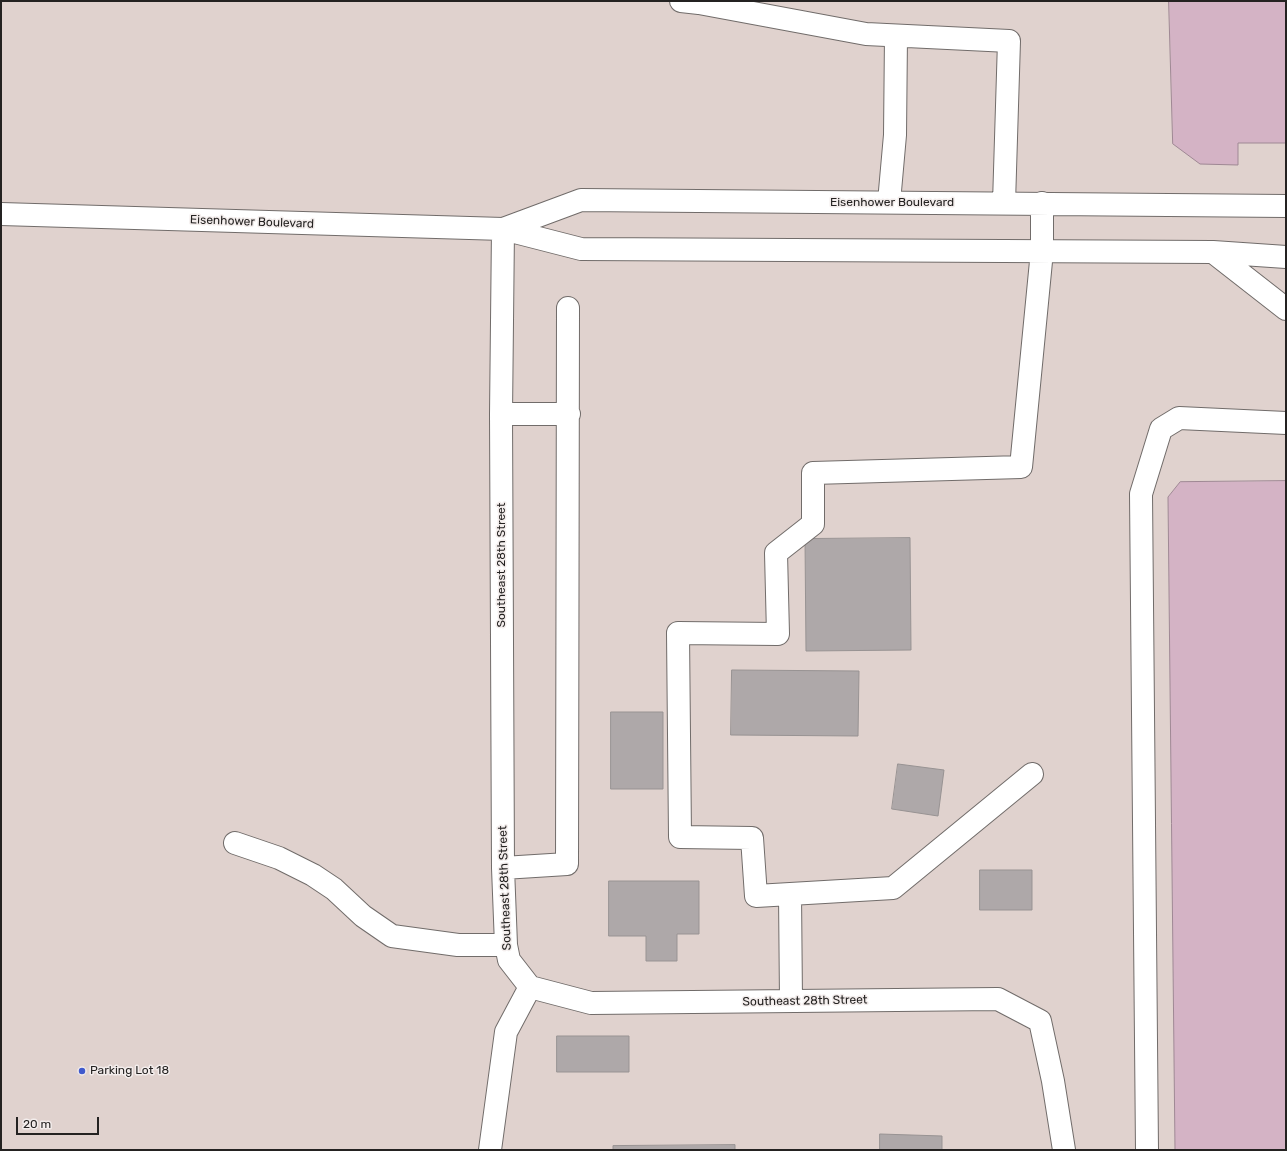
<!DOCTYPE html>
<html>
<head>
<meta charset="utf-8">
<style>
  body { margin:0 }
  #map { position:relative; width:1287px; height:1151px; overflow:hidden; background:#e6e0df; font-family:Rubik,sans-serif }
  canvas { display:block }
  .frame { position:absolute; inset:0; border:2px solid #242221; pointer-events:none }
  .scale { position:absolute; left:16px; top:1117px; width:83px; height:18px; box-sizing:border-box; border:2px solid #242221; border-top:0; padding-left:5px; font-size:12px; line-height:14px; white-space:nowrap; color:#242221; -webkit-text-stroke:3px #f3edec; paint-order:stroke }
</style>
</head>
<body>
<div id="map">
<canvas width="1287" height="1151"></canvas>
<div class="frame"></div>
<div class="scale">20 m</div>
</div>
<script>
const context = document.querySelector('canvas').getContext('2d');
context.lineJoin = 'round';
function fillPath(path, color) {
  context.fillStyle = color;
  context.fill(path, 'evenodd');
}
function strokePath(path, color, width, dash) {
  context.strokeStyle = color;
  context.lineWidth = width;
  context.lineCap = dash ? 'butt' : 'round';
  context.setLineDash(dash || []);
  context.stroke(path);
}
function label(font, color, halo, rows, align = 'center') {
  context.font = font + ' Rubik,sans-serif';
  context.lineWidth = 3;
  context.setLineDash([]);
  context.textBaseline = 'middle';
  context.strokeStyle = halo;
  context.fillStyle = color;
  for (const [text, x, y, turn = 0] of rows) {
    context.save();
    context.translate(x, y);
    context.rotate((+turn || 0) * Math.PI / 180);
    context.textAlign = isNaN(turn) ? turn : align;
    if (halo) context.strokeText(text, 0, 0);
    context.fillText(text, 0, 0);
    context.restore();
  }
}
fillPath(new Path2D(`
  M1 1H1286V481L1180 482 1168 497 1175 1150H1Z`), '#e0d2ce');
const water = new Path2D(`
  M1169 1H1286V143H1238V165L1200 164 1173 144Z
  M1286 481V1150H1175L1168 497 1180 482Z`);
fillPath(water, '#d4b3c5');
strokePath(water, '#9f8894', 1);
const building = new Path2D(`
  M910 538 911 650 806 651 805 539Z
  M732 670 859 671 858 736 731 735Z
  M611 712H663V789H611Z
  M898 764 944 770 938 816 892 809Z
  M980 870H1032V910H980Z
  M609 881H699V934H677V961H646V936H609Z
  M557 1036H629V1072H557Z
  M880 1134 942 1136V1150H880Z
  M735 1145V1150H613V1146Z`);
fillPath(building, '#aea8a9');
strokePath(building, '#989393', 1);
const minor = new Path2D(`
  M681 1 699 3 866 34 1009 41 1004 203
  M889 202 895 135 896 36
  M1 214 503 229 581 249 1213 252 1286 257
  M503 229 501 414 503 868 506 945 509 960 530 987 591 1003 998 999 1040 1021 1053 1081 1064 1150
  M503 229 581 200 1286 206
  M1213 252 1286 309
  M501 414H569
  M1032 774 893 888 756 896 752 838 680 837 678 633 778 634 776 553 813 524V473L1021 467 1042 251V203
  M235 843 279 858 313 875 334 889 363 916 392 936 458 945H506
  M503 868 567 864 568 308
  M790 894 791 1001
  M490 1150 506 1032 530 987
  M1147 1150 1141 494 1161 429 1179 418 1286 423`);
strokePath(minor, '#716c6a', 24);
strokePath(minor, '#fff', 22);
for (const [x, y, r, color] of [
  [82,1071,4,"#405acd"]
]) {
  const dot = new Path2D();
  dot.arc(x, y, r, 0, 2 * Math.PI);
  context.fillStyle = color;
  context.fill(dot);
  strokePath(dot, '#f3edec', 1.5);
}
label('12px', '#242221', '#f3edec', [
  ["Eisenhower Boulevard",892,203],
  ["Eisenhower Boulevard",252,222,2],
  ["Southeast 28th Street",502,565,-90],
  ["Southeast 28th Street",505,888,-92],
  ["Southeast 28th Street",805,1001,-1]
]);
label('12px', '#242221', '#f3edec', [
  ["Parking Lot 18",90,1071]
], 'left');
</script>
</body>
</html>
